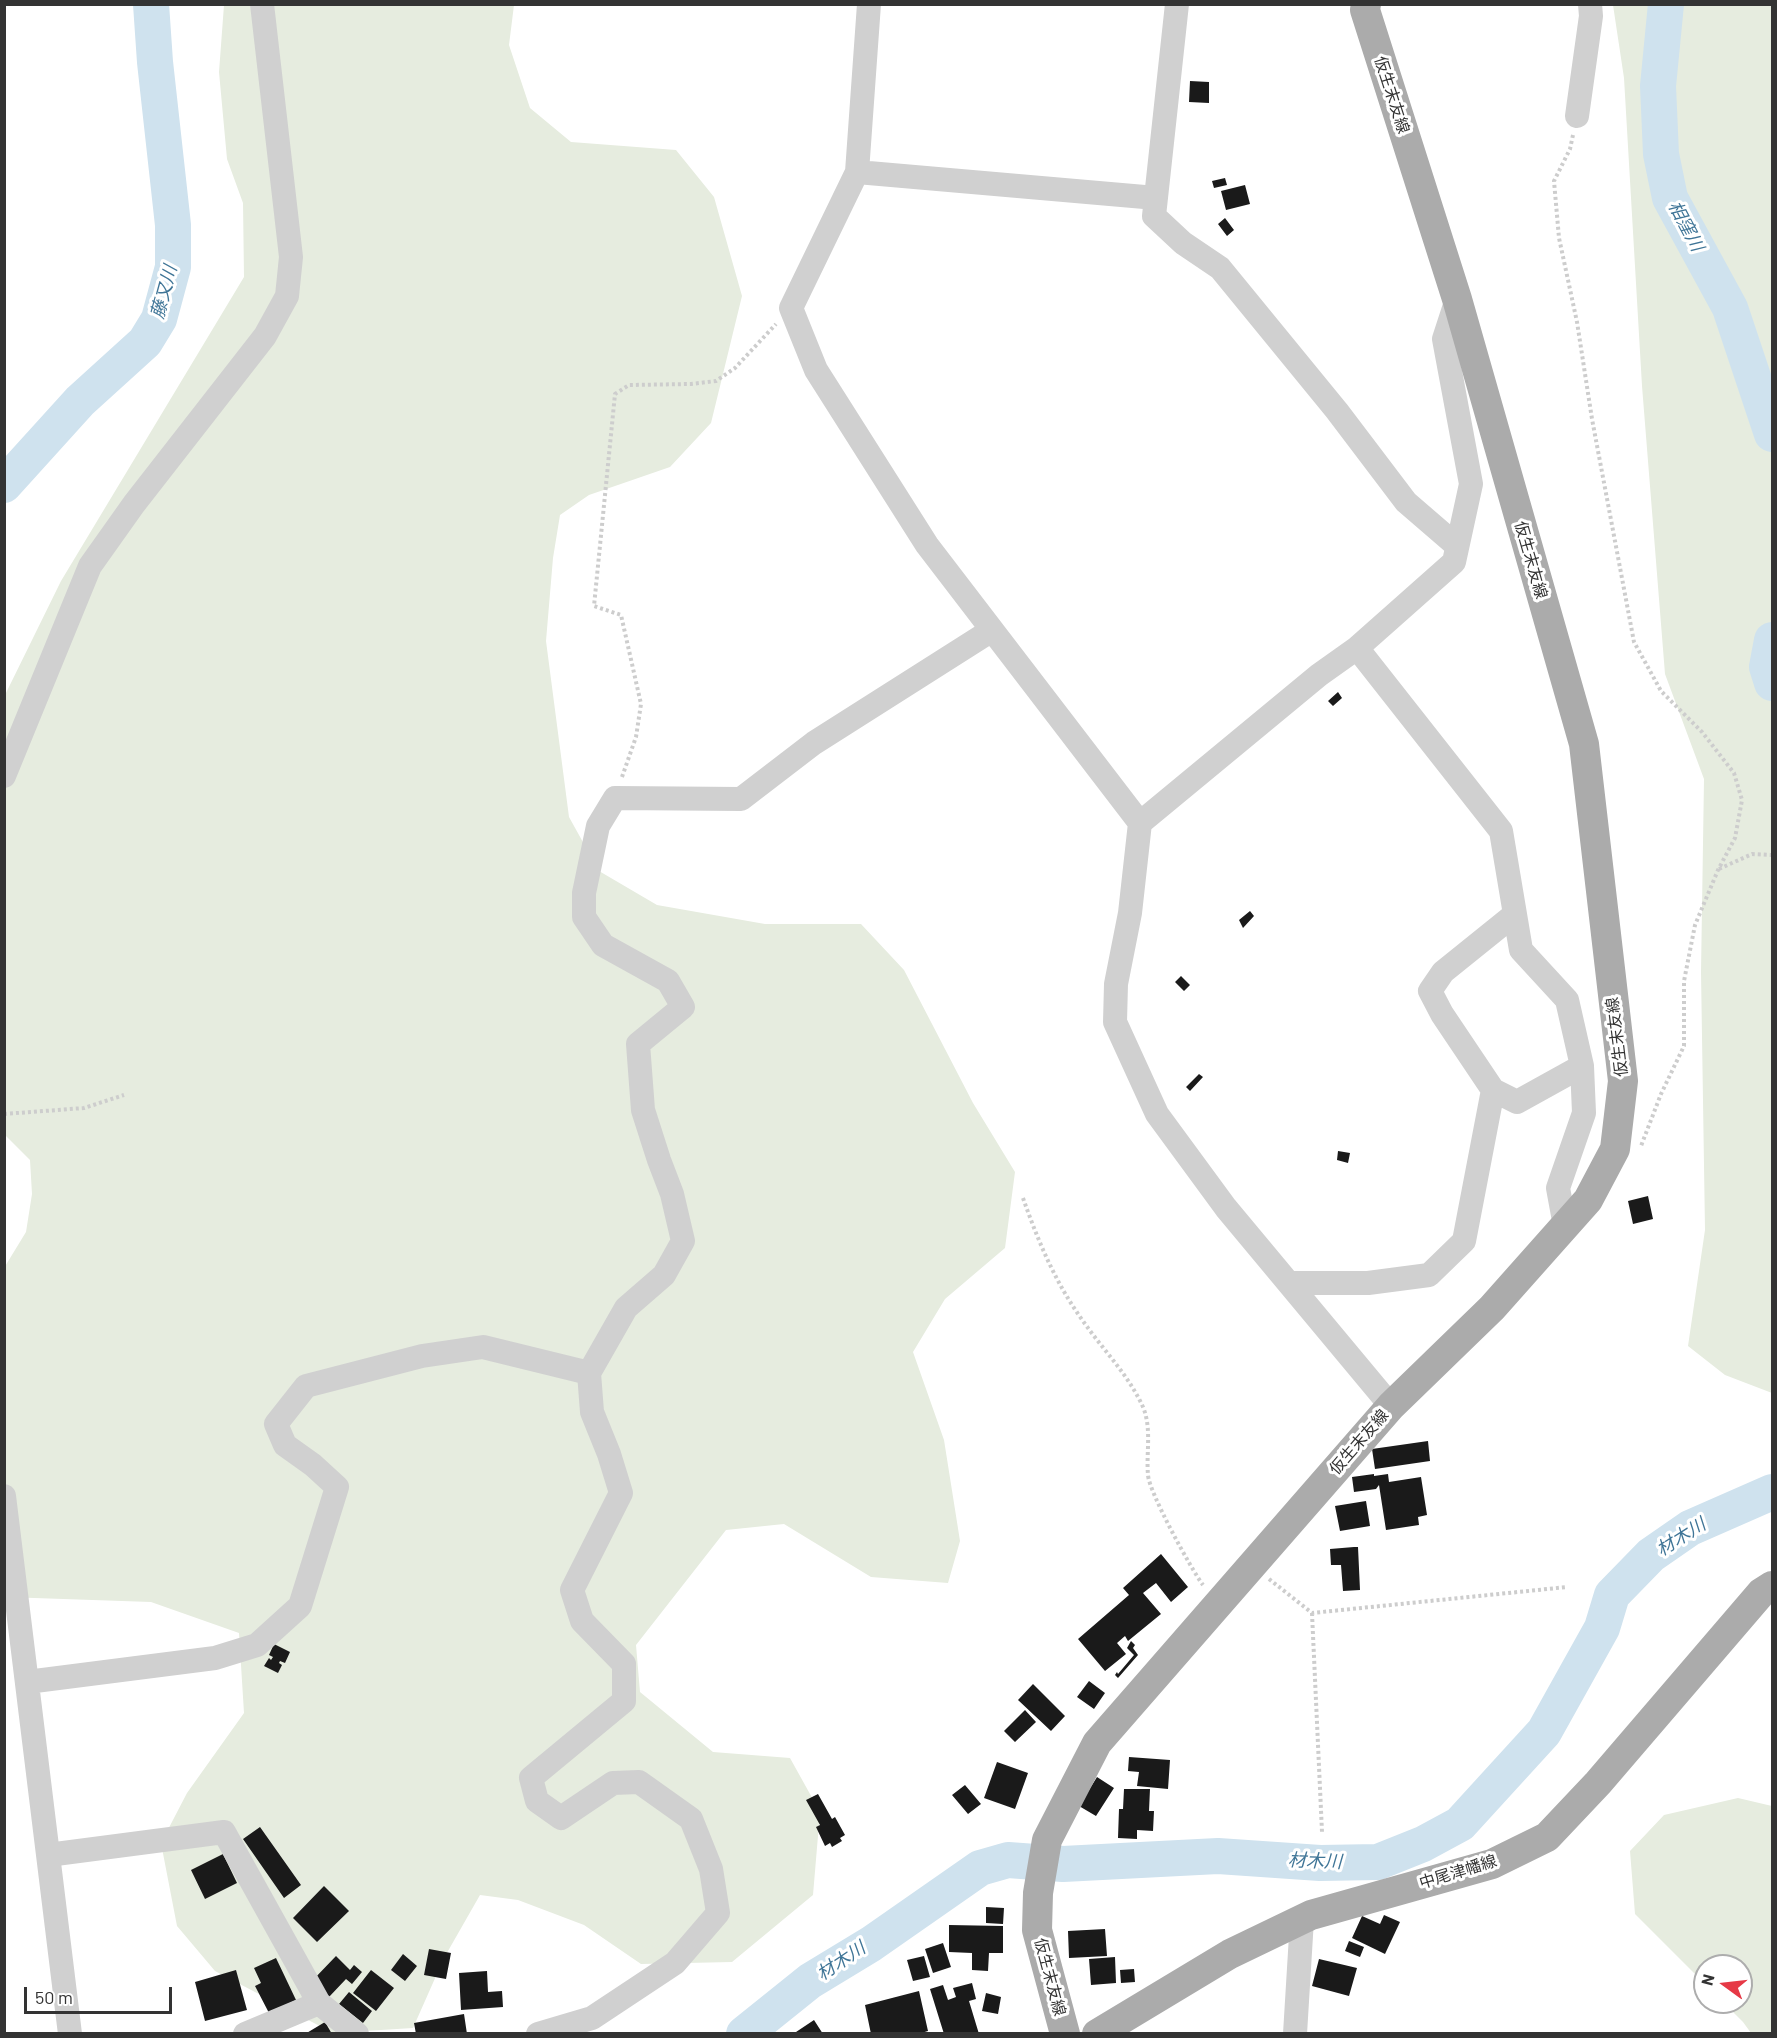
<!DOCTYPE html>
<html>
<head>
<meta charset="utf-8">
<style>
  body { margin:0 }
  #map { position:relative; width:1777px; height:2038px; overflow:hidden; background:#fff; font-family:Barlow,sans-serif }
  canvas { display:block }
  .frame { position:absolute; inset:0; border:6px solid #333; pointer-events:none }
  .north { position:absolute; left:1693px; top:1954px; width:60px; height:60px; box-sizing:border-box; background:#fff; border:2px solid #adadad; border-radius:50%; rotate:285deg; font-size:16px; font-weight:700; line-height:24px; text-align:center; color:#333 }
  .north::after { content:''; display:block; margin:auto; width:21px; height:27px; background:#e63946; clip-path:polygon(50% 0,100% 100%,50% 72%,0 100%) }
  .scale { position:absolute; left:24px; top:1987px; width:148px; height:27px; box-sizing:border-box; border:3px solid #333; border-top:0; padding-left:8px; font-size:18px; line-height:21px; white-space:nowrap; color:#333; -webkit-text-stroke:4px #fff; paint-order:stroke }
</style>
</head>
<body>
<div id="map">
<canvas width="1777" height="2038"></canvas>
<div class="frame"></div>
<div class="north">N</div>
<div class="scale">50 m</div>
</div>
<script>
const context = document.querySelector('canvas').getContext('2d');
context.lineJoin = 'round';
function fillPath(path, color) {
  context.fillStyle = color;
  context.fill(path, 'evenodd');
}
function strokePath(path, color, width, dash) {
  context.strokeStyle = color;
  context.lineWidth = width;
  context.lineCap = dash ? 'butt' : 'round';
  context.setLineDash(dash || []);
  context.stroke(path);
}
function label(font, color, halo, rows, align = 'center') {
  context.font = font + ' Barlow,"Noto Sans JP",sans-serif';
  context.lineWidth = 6;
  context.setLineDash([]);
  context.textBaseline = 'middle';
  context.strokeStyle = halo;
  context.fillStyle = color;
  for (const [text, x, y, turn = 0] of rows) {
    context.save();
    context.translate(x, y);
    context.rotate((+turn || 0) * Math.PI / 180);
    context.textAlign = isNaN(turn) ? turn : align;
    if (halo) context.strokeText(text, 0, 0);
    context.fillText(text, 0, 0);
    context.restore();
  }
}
fillPath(new Path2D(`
  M224 5H514L509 45 530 108 571 142 676 150 714 197 742 296 711 423 670 467 589 495 560 515 553 558 546 641 569 817 599 871 657 905 765 924H861L904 970 973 1103 1015 1172 1005 1248 945 1299 913 1352 944 1440 960 1541 948 1583 871 1577 784 1524 726 1530 636 1645 640 1692 713 1752 790 1758 820 1812 813 1895 732 1962 641 1964 584 1925 518 1900 480 1895 444 1958 413 2028 333 2033 215 1971 177 1926 161 1843 187 1793 244 1713 239 1633 151 1602 5 1597 4 1268 26 1232 32 1194 30 1160 5 1135V695L61 581 244 277 243 203 227 159 219 72Z
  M1613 5H1772V1393L1725 1375 1688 1346 1705 1230 1701 972 1704 779 1665 674 1642 386 1624 78Z
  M1738 1798 1772 1806V2033H1751L1743 2022 1723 2002H1741V1966H1705V1984L1635 1914 1630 1851 1664 1815Z`), '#e6ecdf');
strokePath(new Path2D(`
  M1666 4 1658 86 1661 154 1670 198 1730 308 1772 434
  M4 485 80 401 145 342 159 319 173 267V225L155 62 151 4
  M1772 640 1767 667 1772 683
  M744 2034 810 1981 871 1944 980 1868 1008 1860 1063 1864 1218 1856 1320 1863 1378 1862 1423 1844 1460 1824 1544 1732 1602 1628 1612 1595 1651 1555 1690 1528 1772 1492`), '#cfe2ee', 36);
fillPath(new Path2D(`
  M1190 81 1209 82V103L1189 102Z
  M1225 178 1227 185 1214 188 1212 181Z
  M1245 185 1250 204 1226 210 1221 191Z
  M1225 218 1234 230 1227 236 1218 224Z
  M1338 692 1342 698 1333 706 1328 701Z
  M1250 911 1254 916 1243 928 1239 920Z
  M1181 976 1190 985 1184 991 1175 982Z
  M1199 1074 1203 1077 1190 1091 1186 1087Z
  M1338 1151 1350 1153 1348 1163 1337 1160Z
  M1648 1196 1653 1219 1633 1224 1628 1201Z
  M1428 1441 1430 1461 1375 1469 1372 1449Z
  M1374 1474V1476L1388 1474 1389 1482 1421 1477 1427 1515 1418 1517 1419 1525 1386 1530 1379 1485 1376 1489 1354 1492 1352 1477Z
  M1366 1501 1370 1526 1340 1531 1335 1506Z
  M1354 1547H1358L1360 1590 1343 1591 1341 1565H1331L1330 1549Z
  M1161 1554 1188 1587 1171 1602 1156 1583 1143 1593 1161 1614 1128 1641 1125 1636 1117 1643 1126 1654 1105 1671 1078 1639 1129 1595 1123 1588Z
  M1131 1641 1135 1645 1133 1648 1138 1655 1118 1678 1115 1675 1117 1672 1118 1674 1134 1655 1127 1648Z
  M274 1644 290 1652 285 1663 280 1661 279 1663 282 1665 278 1673 264 1666 269 1658 271 1660 273 1657 269 1655Z
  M1089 1681 1105 1693 1094 1709 1077 1697Z
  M1033 1684 1065 1716 1051 1731 1018 1700Z
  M1025 1710 1036 1722 1015 1742 1004 1731Z
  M1129 1757 1170 1760 1168 1789 1137 1786 1139 1772 1128 1771Z
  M997 1762 1028 1773 1015 1809 984 1798Z
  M1097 1777 1114 1788 1096 1816 1079 1806Z
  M965 1785 981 1804 968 1814 952 1795Z
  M1124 1789H1150L1149 1811H1154L1153 1831 1137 1830V1839L1118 1838 1119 1809H1123Z
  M818 1794 832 1819 835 1817 845 1835 840 1838 842 1841 832 1847 830 1843 825 1846 816 1827 820 1825 806 1800Z
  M260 1827 301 1885 284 1898 243 1839Z
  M223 1854 237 1883 205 1899 191 1870Z
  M324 1886 349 1911 317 1942 293 1918Z
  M986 1907 1004 1908 1003 1924 986 1923Z
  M1384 1915 1400 1922 1385 1954 1352 1938 1362 1916 1380 1924Z
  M949 1925 1003 1926V1953H989L988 1971 972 1970V1953L949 1952Z
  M1105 1929 1107 1956 1069 1958 1068 1931Z
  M1349 1941 1364 1947 1360 1957 1345 1951Z
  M943 1943 951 1967 933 1973 925 1949Z
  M429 1949 451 1953 446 1979 424 1975Z
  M403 1954 417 1966 405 1981 391 1970Z
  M336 1956 350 1970 354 1965 362 1972 352 1984 346 1979 329 1997 312 1981Z
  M924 1956 930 1977 913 1981 907 1960Z
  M1115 1957 1116 1983 1091 1985 1089 1959Z
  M276 1958 296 2000 269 2013 255 1986 261 1983 254 1968Z
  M1319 1959 1357 1968 1349 1996 1312 1986Z
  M1134 1969 1135 1982 1121 1983 1120 1970Z
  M236 1970 247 2010 205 2021 195 1982Z
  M371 1970 394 1988 376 2011 353 1993Z
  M487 1971 488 1992 502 1991 503 2007 461 2010 459 1973Z
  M972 1983 976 1999 969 2001 979 2034H944L930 1989 943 1985 948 2000 956 1997 953 1988Z
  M919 1991 928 2031 918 2034H871L865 2005Z
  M349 1992 372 2011 363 2023 339 2004Z
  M986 1993 1001 1997 998 2014 982 2011Z
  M464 2014 467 2034H416L414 2023Z
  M814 2020 823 2034H793Z
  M325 2022 332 2034H305Z`), '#1a1a1a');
strokePath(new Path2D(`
  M1573 135 1570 149 1554 181 1559 238 1577 322 1592 419 1634 642 1661 691 1702 732 1734 773 1742 800 1735 838 1718 870 1695 925 1684 981V1046L1661 1094 1641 1146
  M622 777 636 737 641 704 621 615 594 606 615 394 629 385 691 384 716 381 735 368 776 324
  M1719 869 1752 854 1772 855
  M4 1114 84 1108 124 1095
  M1023 1198C1038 1241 1056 1284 1083 1321 1103 1350 1128 1374 1143 1407 1152 1429 1146 1452 1148 1475 1149 1492 1191 1569 1203 1585
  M1269 1579 1312 1613 1567 1587
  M1312 1613 1322 1832`), '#cdcdcd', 4, [3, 3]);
strokePath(new Path2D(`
  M869 4 857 172 791 308 816 370 927 545 1140 823 1130 913 1116 984 1115 1022 1157 1114 1226 1208 1391 1406
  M1177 4 1154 216 1183 243 1220 268 1337 411 1406 502 1457 546
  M1577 116 1591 16 1590 4
  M857 172 1156 198
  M1357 648 1501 831 1521 950 1567 1000 1582 1066 1584 1113 1558 1188 1565 1226
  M4 776 90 566 134 504 265 336 287 296 291 257 262 4
  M1140 823 1319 675 1357 648 1454 562 1471 484 1444 339 1457 299
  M1515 914 1443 972 1430 991 1442 1014 1493 1090 1517 1102 1582 1066
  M1289 1283H1368L1429 1275 1464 1241 1493 1090
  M4 1496 70 2034
  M27 1682 215 1658 257 1645 300 1606 337 1487 313 1465 285 1445 276 1424 306 1386 422 1356 483 1347 589 1373
  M48 1855 224 1832 319 2003
  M245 2034 319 2003 357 2034
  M538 2034 592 2018 675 1963 718 1913 711 1869 691 1819 639 1782 613 1783 561 1818 537 1801 531 1778 624 1701V1664L582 1621 572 1590 621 1493 609 1454 592 1412 589 1373 626 1308 664 1275 683 1241 672 1194 659 1160 643 1110 638 1044 683 1007 668 981 603 945 584 917V893L598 826 615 798 741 799 814 743 992 630
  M1295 2034 1302 1919`), '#d0d0d0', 24);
strokePath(new Path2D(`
  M1065 2034 1037 1930 1038 1893 1047 1840 1097 1743 1391 1406 1492 1308 1588 1200 1615 1149 1623 1081 1584 744 1457 299 1365 10 1366 4
  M1097 2034 1230 1954 1311 1915 1492 1864 1547 1837 1598 1783 1761 1593 1772 1586`), '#ababab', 30);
label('16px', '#333', '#fff', [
  ["仮生末友線",1392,95,72],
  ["仮生末友線",1531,560,74],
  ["仮生末友線",1617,1037,-97],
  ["仮生末友線",1359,1442,-49],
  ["中尾津幡線",1458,1872,-17],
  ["仮生末友線",1050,1977,75]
]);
label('italic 18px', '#3f7597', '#fff', [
  ["相窪川",1686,226,62],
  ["藤又川",164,292,-75],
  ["材木川",1681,1537,-32],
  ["材木川",1315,1861,2],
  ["材木川",841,1961,-34]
]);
</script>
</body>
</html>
